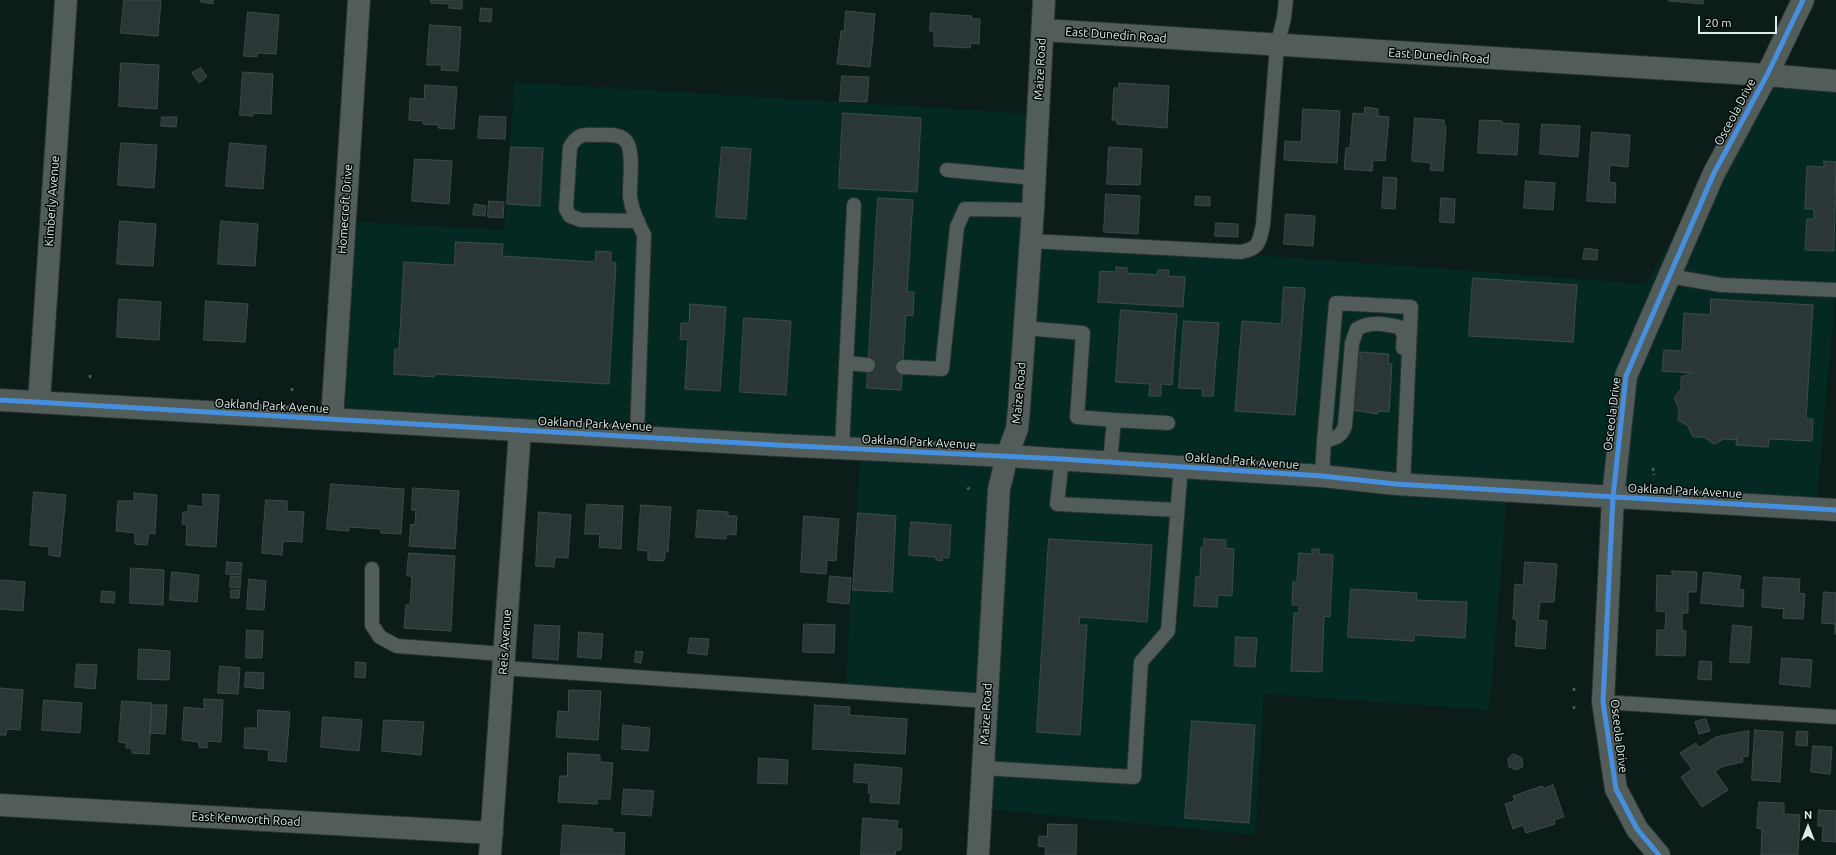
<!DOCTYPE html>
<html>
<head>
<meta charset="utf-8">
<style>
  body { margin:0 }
  #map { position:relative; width:1836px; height:855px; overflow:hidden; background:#0c1c19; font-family:Ubuntu,sans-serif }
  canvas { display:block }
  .north { position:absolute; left:1788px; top:807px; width:40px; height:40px; -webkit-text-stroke:3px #020907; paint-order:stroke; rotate:0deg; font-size:11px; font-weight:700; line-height:16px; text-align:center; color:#ddece9 }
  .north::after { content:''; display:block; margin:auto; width:14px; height:18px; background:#ddece9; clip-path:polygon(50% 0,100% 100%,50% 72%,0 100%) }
  .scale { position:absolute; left:1698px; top:16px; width:79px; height:18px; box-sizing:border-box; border:2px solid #ddece9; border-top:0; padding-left:5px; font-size:12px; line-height:14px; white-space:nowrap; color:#ddece9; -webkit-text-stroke:3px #020907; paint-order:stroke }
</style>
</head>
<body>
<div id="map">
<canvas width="1836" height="855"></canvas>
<div class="north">N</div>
<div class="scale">20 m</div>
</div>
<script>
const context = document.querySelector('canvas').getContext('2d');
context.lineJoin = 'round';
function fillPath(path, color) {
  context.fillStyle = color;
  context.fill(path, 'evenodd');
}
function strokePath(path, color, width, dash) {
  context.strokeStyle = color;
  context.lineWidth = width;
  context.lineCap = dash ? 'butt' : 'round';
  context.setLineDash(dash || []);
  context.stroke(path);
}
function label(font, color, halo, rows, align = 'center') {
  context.font = font + ' Ubuntu,sans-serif';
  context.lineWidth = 3;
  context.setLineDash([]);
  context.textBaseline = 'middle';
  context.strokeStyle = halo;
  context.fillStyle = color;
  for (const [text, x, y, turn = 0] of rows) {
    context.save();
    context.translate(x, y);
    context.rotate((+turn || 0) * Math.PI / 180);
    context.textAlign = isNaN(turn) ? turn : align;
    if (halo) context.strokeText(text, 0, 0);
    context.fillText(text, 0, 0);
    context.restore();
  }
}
fillPath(new Path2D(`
  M1791 76 1836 78V288L1816 510 1508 484 1489 710 1264 694 1255 835 977 808 986 704 845 691 861 449 333 414 346 221 504 230 514 82 1039 114 1031 238 1646 284 1718 159 1768 92Z`), '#042923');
const building = new Path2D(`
  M124 0H161L158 36 121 33Z
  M201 0H213V4L201 2Z
  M431 0H462V9L449 8V4L431 3Z
  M1669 0H1704L1703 4 1669 1Z
  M481 8 492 9 491 22 480 21Z
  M846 11 875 14 870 67 837 64 841 31H844Z
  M248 12 279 15 276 54 257 53V57L244 56Z
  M931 13 972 16 971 19H980L979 44 971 43 970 48 934 46V31H930Z
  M430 25 461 27 458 71 441 70 442 65H427Z
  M121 63 159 65 157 109 119 106Z
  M201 68 207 77 199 83 192 73Z
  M243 72 273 74 271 114 253 113V116L240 115Z
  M842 76 869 77 867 102 840 101Z
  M1119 83 1169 86 1167 128 1117 124V120H1112L1114 88H1119Z
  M425 85 457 87 454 129 438 128 439 125 423 124V121L409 120 410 98 424 99Z
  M1365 107 1378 109V116L1389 117 1385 161 1373 160 1372 171 1344 169 1346 148H1350L1353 113 1364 114Z
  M1303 109 1340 111 1337 163 1284 160 1285 141 1301 142Z
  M843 113 921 118 917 192 839 188Z
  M480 116 506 117 505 139 478 138Z
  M162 117H177L176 127 161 126Z
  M1415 118 1444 120V126H1446L1443 171 1430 170 1431 163 1412 161Z
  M1480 120 1502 121V123L1519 124 1517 155 1478 153Z
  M1542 124 1580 126 1578 157 1540 154Z
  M1592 132 1630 135 1628 167 1610 165 1609 182 1616 183 1615 203 1587 201Z
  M121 143 157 145 154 188 118 185Z
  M230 143 266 146 263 189 226 186Z
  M511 147 543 148 540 206 507 204Z
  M722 147 751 149 746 219 716 217Z
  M1109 147 1142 149 1140 185 1107 184Z
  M415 159 452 161 449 204 412 201Z
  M1824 161 1836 162 1834 251 1805 250 1807 219H1814V209H1805L1807 166 1824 167Z
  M1384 177 1397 178 1395 209 1382 208Z
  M1526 181 1555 183 1553 210 1524 208Z
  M1106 194 1140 196 1138 234 1104 232Z
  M1196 196 1210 197V206L1195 205Z
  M878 198 913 200 907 292H914L913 316 906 315 901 390 867 388Z
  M1441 198 1455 199 1454 223 1440 222Z
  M489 201 504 202 503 218 488 217Z
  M475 204 486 206 485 216 473 215Z
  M1286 214 1315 216 1313 246 1284 244Z
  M120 221 156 224 153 266 117 264Z
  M221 221 258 224 255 266 218 264Z
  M1216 223 1238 224V237L1215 236Z
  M456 242 503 244 502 256 595 262 596 251 611 252V262L616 263 609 384 435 374 434 377 394 374 395 349H399L404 262 454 265Z
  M1585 248 1598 250 1597 260 1583 259Z
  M1116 267 1127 268V273L1157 275 1158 270H1169L1168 276 1185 277 1183 307 1098 302 1100 271 1116 272Z
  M1473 278 1577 285 1573 342 1469 336Z
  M1284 287 1305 288 1295 415 1235 411 1242 321 1281 324Z
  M119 299 161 302 159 340 117 337Z
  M1711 299 1813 305 1806 419H1813L1812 441 1769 439 1768 447 1736 445 1737 436 1735 440 1724 439 1714 444 1704 437H1693L1688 426 1678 420 1679 409 1674 398 1681 389V377L1692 373 1662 371 1664 350 1682 351 1684 313 1710 315Z
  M206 301 248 304 245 342 204 340Z
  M690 304 726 307 720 391 685 389 688 340 680 339 681 323H689Z
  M1121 310 1177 314 1172 385 1161 384V396H1149L1150 384 1116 382Z
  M744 318 791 321 786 395 740 392Z
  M1184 321 1219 323 1213 396H1202L1203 389 1179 388Z
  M1360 352 1389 354 1388 364H1392L1389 412 1378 411V414L1352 410 1354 382H1356L1357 362H1360Z
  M331 484 404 489 401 534 381 533V529L349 527V531L327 529Z
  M413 488 459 491 455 549 409 546 411 524 415 525 416 510H412Z
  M34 492 66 495 60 557 49 555V547L30 545Z
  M134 493 157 495 155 534 149 533 147 545 135 544V533L116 531 118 501H134Z
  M203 494 219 495 216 547 186 545 187 525 182 524 183 512H188V505L203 507Z
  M266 500 287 501V511L304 512 302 542 283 541 282 555 262 553Z
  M587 504 623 506 621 549 599 547 600 534H585Z
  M641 505 671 507 668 552H665L664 561 648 560V551L638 550Z
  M698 510 728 512V516H737L736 535 726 534V539L696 537Z
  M539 512 571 515 568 558 555 557 554 567 536 566Z
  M858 513 896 516 892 592 853 590Z
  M804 516 839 519 836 561 827 560 826 574 801 572Z
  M911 522 951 525 949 558 942 557V561L936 560V557L909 555Z
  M1049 539 1152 545 1147 622 1080 617 1079 625H1087L1080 735 1037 732Z
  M1204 539 1226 540V548L1234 549 1232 596 1218 595 1217 607 1194 606 1196 576 1200 577 1201 547H1204Z
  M1312 549H1319V554L1333 555 1330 617 1324 616 1322 672 1291 671 1294 613H1299V605H1292L1293 582H1297L1299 553 1312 554Z
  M409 553 455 556 451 631 404 628 406 605H410L412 576H407Z
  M227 562 242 563 241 575 226 574Z
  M1525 562 1557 564 1554 602H1540L1538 620 1547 621 1545 649 1515 646 1517 620 1513 619 1515 584 1523 585Z
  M131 568 164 570 163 605 130 603Z
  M1672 571 1697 572 1696 592H1688V613H1682V630L1686 631 1685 656 1656 655 1657 630H1665L1666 612 1656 611 1657 575 1672 576Z
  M172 572 199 575 197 602 170 600Z
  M1704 572 1741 576 1739 589 1744 590 1743 607 1701 603Z
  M231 576 241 577 240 588 230 587Z
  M830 576 851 578 849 604 828 602Z
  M1764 577 1800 579 1799 593 1805 594 1803 619 1783 618 1784 609 1762 607Z
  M249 579 266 581 264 610 247 609Z
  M0 580 25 582 23 611 0 609Z
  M1351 589 1417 593 1416 600 1467 602 1465 638 1414 635V641L1348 637Z
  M231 590H240L239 598H231Z
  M102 591 115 592 114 603 101 602Z
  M1824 592 1836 593V634H1835V624L1822 623Z
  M804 624 835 625 834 653 803 652Z
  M535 625 560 626 558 660 533 658Z
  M1733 625 1752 627 1749 663 1730 662Z
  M247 630 263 631 262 658H246Z
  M579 632 603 634 601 659 578 657Z
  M1236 637 1257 638 1255 667 1235 666Z
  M690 638 709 639 707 655 688 653Z
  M139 649 170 651 169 680 138 679Z
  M636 651 643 652 641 663 635 662Z
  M1782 658 1812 660 1810 687 1780 684Z
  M1700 661 1712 662 1711 680 1698 679Z
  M356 662 366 663 365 678 355 677Z
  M77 664 97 665 95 689 75 687Z
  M220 666 240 668 238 694 218 693Z
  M246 672 264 673 263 689 245 687Z
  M0 688 23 690 20 730 7 729 6 735H0Z
  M569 690 601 691 598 740 556 737 558 711 568 712Z
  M204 699 223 700 221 742 207 741V748L199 747V742L182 740 184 707 204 709Z
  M44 700 82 703 80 733 42 730Z
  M122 701 152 703 149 754 132 753V748H126V743L119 742Z
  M152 705H167L165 734 150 733Z
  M815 705 850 707 849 715 907 719 905 754 813 749Z
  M258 710 290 712 286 762 268 760 269 750 244 748 245 728H257Z
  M323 717 362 720 359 751 321 747Z
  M1706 719 1710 731 1699 734 1695 722Z
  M384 720 424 722 421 755 382 751Z
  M1192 721 1255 725 1249 823 1185 818Z
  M623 725 650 728 648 751 622 749Z
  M1755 730 1783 732 1780 782 1752 780Z
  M1749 731 1748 756 1742 757 1743 762 1724 766 1715 771 1728 790 1702 807 1681 777 1692 769 1680 753 1696 743 1699 748 1716 737Z
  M1797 731 1808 732 1807 746 1796 745Z
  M1813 746 1832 747 1830 774 1811 772Z
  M568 753 600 755V762L613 763 610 799H597V804L558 802 560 776H567Z
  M1514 754 1522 758 1523 766 1517 770 1509 767 1508 759Z
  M759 758 788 760 787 784 758 783Z
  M855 764 902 768 899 804 870 802 871 793H868L869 783 854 782Z
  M1553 785 1564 817 1554 820 1555 824 1526 833 1523 825 1513 829 1505 804 1515 801 1513 796 1542 786 1544 788Z
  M624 789 654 791 651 816 622 814Z
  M1759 802 1784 803V814L1800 815 1798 855H1761L1762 829 1757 828Z
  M1819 810 1836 811V842L1822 841 1823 826H1818Z
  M863 818 898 821 897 829H902L901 850H896L895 855H861Z
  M1048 824 1077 825 1076 855H1045L1046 847 1038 846 1039 836 1047 837Z
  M563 825 613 829 612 832 625 833 624 855H561Z`);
fillPath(building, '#2a3736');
strokePath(building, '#3f4b4a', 1);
const service = new Path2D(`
  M947 170 1034 178
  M1030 241 1241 252C1260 248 1259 242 1263 225L1277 46 1284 18 1286 0
  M1669 276 1721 285 1836 290
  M1024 328 1083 333 1077 417 1114 420 1110 462
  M846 363 868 365
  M903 367 942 369 957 227 965 209 1033 210
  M1114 420 1168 423
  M637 437 644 235C638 223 632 211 630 197 629 184 635 149 625 140 618 133 605 135 595 135 582 134 577 135 570 147L566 209 570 216 581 220 638 221
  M1324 441C1334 438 1341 438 1345 426L1352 343 1357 329C1371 321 1384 324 1399 327L1404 334 1403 348
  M842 448 854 205
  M1062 459 1057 504 1177 510
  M1322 476 1324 441 1336 303 1411 307 1403 485
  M372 569V625L380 637 397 646 504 654
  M503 668 987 701
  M1603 702 1836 717
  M983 768 1134 777 1141 662 1168 631 1181 466`);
const minor = new Path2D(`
  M1043 30 1767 75 1836 81
  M0 400 777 445 1007 456 999 489 978 855
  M39 402 66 0
  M332 419 359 0
  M0 805 492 833
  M490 855 520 430
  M1659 855 1637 829 1616 789 1603 702 1613 497 1626 376 1714 173 1767 75 1803 0`);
const tertiary = new Path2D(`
  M1044 0 1033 210 1019 409 1017 429 1007 456 1322 476 1396 484 1836 510`);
strokePath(service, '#2a3332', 16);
strokePath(minor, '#2a3332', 24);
strokePath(tertiary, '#2a3332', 24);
strokePath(new Path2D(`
  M90 375V380
  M292 391V386
  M1653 468 1654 475
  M967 489 971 487
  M1574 691V688
  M1574 706V710`), '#535d5a', 2.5, [3, 3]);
strokePath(service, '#525d5a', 14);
strokePath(minor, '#525d5a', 22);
strokePath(tertiary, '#525d5a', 22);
strokePath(new Path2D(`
  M0 400 777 445 1062 459 1322 476 1396 484 1836 510
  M1659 855 1637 829 1616 789 1603 702 1613 497 1626 376 1714 173 1767 75 1803 0`), '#468fdf', 5);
label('12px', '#ddece9', '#020907', [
  ["East Dunedin Road",1116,35,4],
  ["East Dunedin Road",1439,56,4],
  ["Maize Road",1040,69,-87],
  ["Osceola Drive",1735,112,-62],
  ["Kimberly Avenue",52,201,-86],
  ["Homecroft Drive",345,209,-86],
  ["Maize Road",1019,393,-85],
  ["Oakland Park Avenue",272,406,3],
  ["Osceola Drive",1612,414,-83],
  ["Oakland Park Avenue",595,424,3],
  ["Oakland Park Avenue",919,442,3],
  ["Oakland Park Avenue",1242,461,4],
  ["Oakland Park Avenue",1685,491,3],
  ["Reis Avenue",505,642,-86],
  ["Maize Road",986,714,-87],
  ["Osceola Drive",1619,736,83],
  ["East Kenworth Road",246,819,3]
]);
</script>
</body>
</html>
